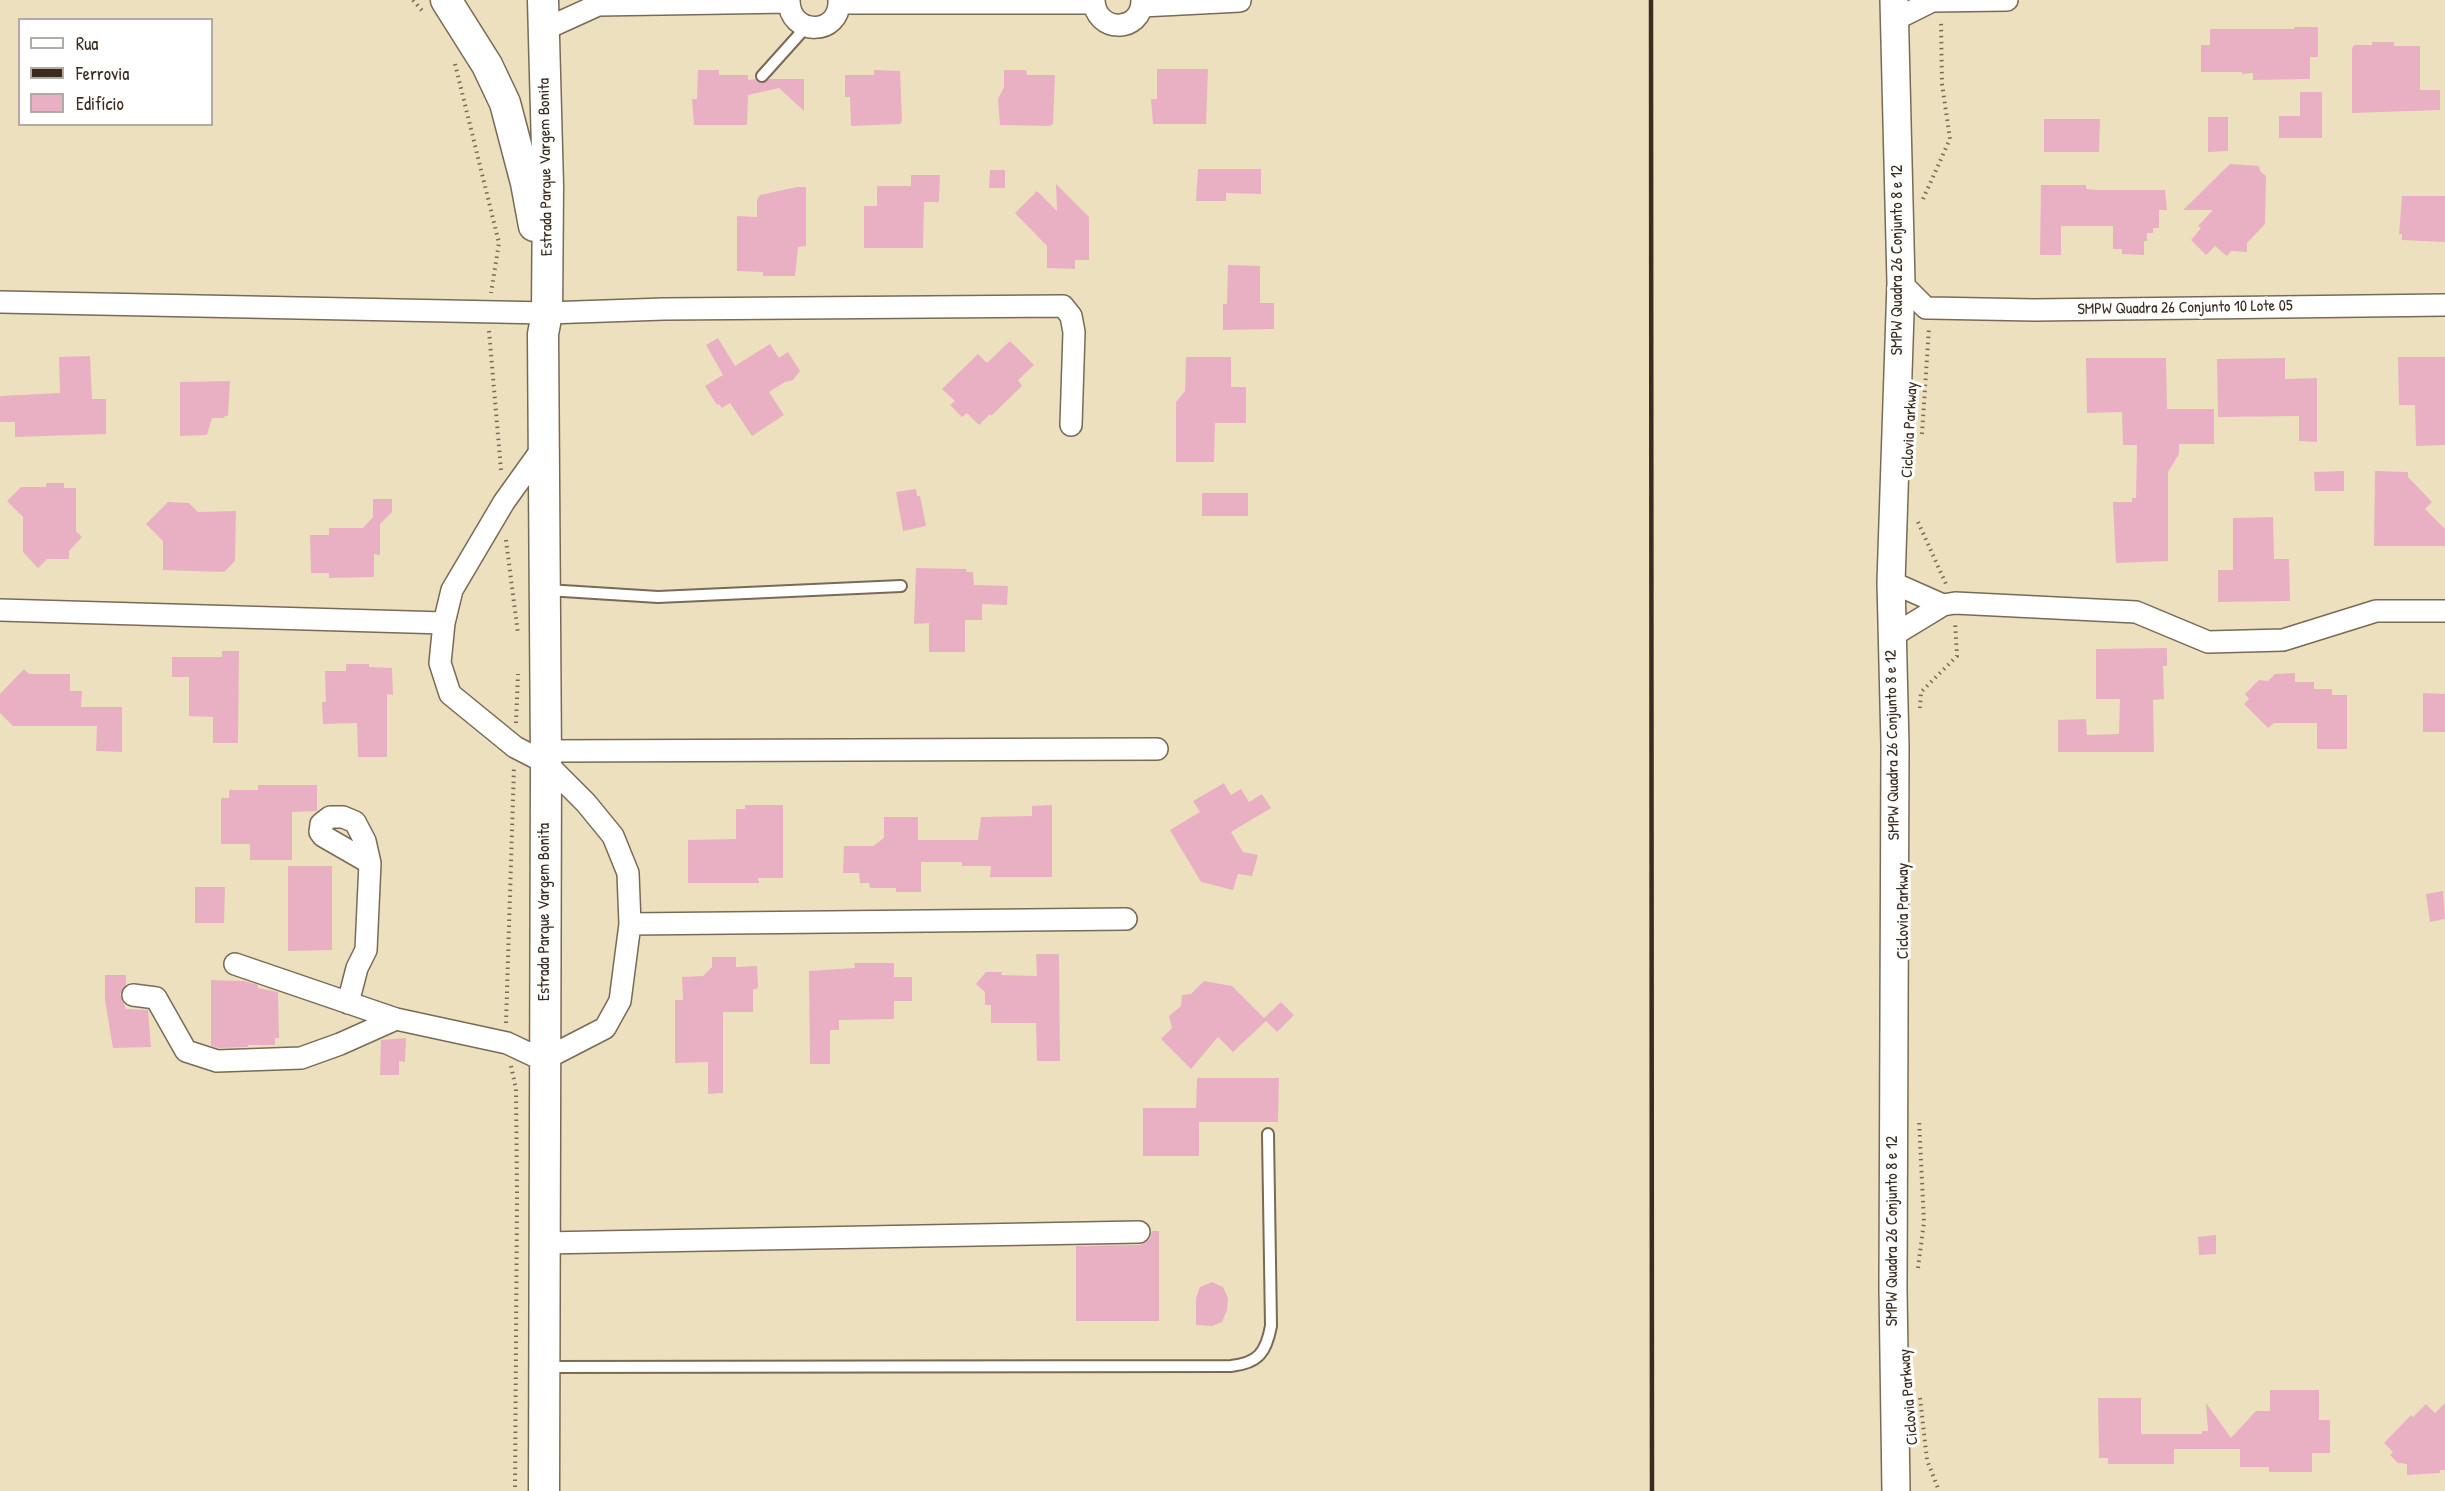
<!DOCTYPE html>
<html>
<head>
<meta charset="utf-8">
<style>
  body { margin:0 }
  #map { position:relative; width:2445px; height:1491px; overflow:hidden; background:#ede0bf; font-family:"Patrick Hand",sans-serif }
  canvas { display:block }
  .legend { position:absolute; left:18px; top:18px; width:195px; height:108px; box-sizing:border-box; background:#fff; border:2px solid #b1aaa5; margin:0; padding:8px 10px; list-style:none; font-size:18px; color:#3b2a1e }
  .legend li { display:flex; align-items:center; gap:12px; height:30px }
  .legend b { width:30px; border:2px solid #b1aaa5 }
</style>
</head>
<body>
<div id="map">
<canvas width="2445" height="1491"></canvas>
<ul class="legend">
<li><b style="height:8px;background:#fff"></b>Rua</li>
<li><b style="height:8px;background:#3b2a1e"></b>Ferrovia</li>
<li><b style="height:16px;background:#e9b0c4"></b>Edifício</li>
</ul>
</div>
<script>
const context = document.querySelector('canvas').getContext('2d');
context.lineJoin = 'round';
function fillPath(path, color) {
  context.fillStyle = color;
  context.fill(path, 'evenodd');
}
function strokePath(path, color, width, dash) {
  context.strokeStyle = color;
  context.lineWidth = width;
  context.lineCap = dash ? 'butt' : 'round';
  context.setLineDash(dash || []);
  context.stroke(path);
}
function label(font, color, halo, rows, align = 'center') {
  context.font = font + ' "Patrick Hand",sans-serif';
  context.lineWidth = 6;
  context.setLineDash([]);
  context.textBaseline = 'middle';
  context.strokeStyle = halo;
  context.fillStyle = color;
  for (const [text, x, y, turn = 0] of rows) {
    context.save();
    context.translate(x, y);
    context.rotate((+turn || 0) * Math.PI / 180);
    context.textAlign = isNaN(turn) ? turn : align;
    if (halo) context.strokeText(text, 0, 0);
    context.fillText(text, 0, 0);
    context.restore();
  }
}
fillPath(new Path2D(`
  M2294 27H2318V57H2310V79L2253 80V73L2242 74V72H2201V45H2210V29H2294Z
  M2372 42H2394V46H2420V90H2440V110L2352 113V49L2354 45H2372Z
  M1157 69H1208L1206 124H1153L1151 99H1157Z
  M698 70H719V75H748V80L756 79 761 83 769 79H804V111L779 88 748 95 747 125H694L692 99H697Z
  M874 70 900 71 902 121 900 124 851 126 850 97H845V75H874Z
  M1004 70H1026L1027 75H1055L1053 124 1049 126 1000 125 998 99 1004 87Z
  M2300 92H2322V138H2279V116H2300Z
  M2208 117H2228V151L2208 152Z
  M2044 119H2100L2099 152H2044Z
  M2230 164 2259 166 2260 171 2266 176 2265 224 2247 243V252L2231 251 2227 256 2215 246 2206 255 2191 240 2201 228 2198 226 2213 210H2183Z
  M1198 169H1261V194L1226 193V201H1196Z
  M990 170H1005V188H989Z
  M911 175H940L939 202H924L923 248H864V206H877V186H911Z
  M1056 184 1089 217V260H1075V269L1047 268V246L1015 213 1037 191 1057 211Z
  M2041 185H2086V189L2097 190H2165L2167 210H2159V228H2153V233H2147V241H2144V255L2122 254V249H2113V226H2061V255H2040Z
  M797 187H806V246L798 247 795 276H763V272L737 271V216L757 217V200L760 195Z
  M2402 196H2445V242L2402 240V234H2399Z
  M1228 265 1260 266V303H1274V329L1223 330V304H1227Z
  M718 338 735 366 770 344 779 358 788 352 800 371 793 380 785 382 769 392 784 415 752 436 730 403 722 408 719 404 717 405 705 386 723 375 706 345Z
  M1010 341 1034 365 1018 380 1022 386 991 416 990 414 979 425 967 413 962 417 950 405 955 401 942 389 978 354 987 363Z
  M90 356 92 399H106V434L15 437V422H0V396L60 393 59 357Z
  M1186 357H1231V387H1246V423H1215L1214 462H1176V402L1185 391Z
  M2398 357H2445V445L2416 446 2415 405H2399Z
  M2086 358H2166L2167 409H2214V444H2179V454L2168 472V561L2116 563 2113 502H2132V498H2136L2137 445H2123L2122 412 2087 413Z
  M2285 358V379L2317 378V442L2299 441V416L2218 417 2217 359Z
  M230 381 228 416H225L224 418H212L207 435 180 436V382Z
  M2344 471V491H2315L2314 472Z
  M2375 471 2408 472V477L2432 502 2425 509 2445 529V546H2374Z
  M46 483H64V488H76V531L82 537 69 551V559H47L38 568 23 552V517L7 501 21 487H46Z
  M916 489 917 496H920L926 526 903 531 896 492Z
  M1202 493H1248V516H1202Z
  M373 499H392V512L380 524V555L374 554V577L329 578V573H311L310 535H329V528H363L373 517Z
  M168 502 189 503 198 512 236 511 235 561 224 572 163 570V541L146 524Z
  M2273 517 2274 559H2289L2290 601 2218 602V570H2233V518Z
  M916 568 966 569 967 572H973L974 585 1008 586 1007 605 982 604V620H965V652H929V623L914 624Z
  M2167 648V666H2163L2164 699 2153 700 2154 752H2058V720L2086 719 2087 735 2119 734 2120 699H2096V649Z
  M222 651H239L238 743H213V717L189 716V677H172V657H222Z
  M346 664H369V667L392 668 393 695 387 694V757H358L357 723 323 724 322 702H326L325 671H346Z
  M24 669 29 674H70V691H82L81 707H122V752L96 751 97 726H13L0 713V694Z
  M2295 673V682H2314V689H2332V695H2347V749H2317V723H2274L2268 728 2244 704 2249 699 2245 694 2259 680 2268 681 2275 674Z
  M2423 693 2445 694V732H2423Z
  M1224 783 1231 795 1241 789 1249 802 1262 794 1271 808 1231 832 1243 852 1258 855 1252 876 1238 874 1233 890 1201 882 1170 830 1200 812 1193 801Z
  M258 785H317V811L292 812V860H250V844H221V798H229V790H258Z
  M745 805H783V878H758L759 883H688V840L736 839V809H745Z
  M1052 805V877H990L991 866H962V862H921V892H896V888H870L869 883H860L859 873H843L844 846H873L884 838V817H918V840H978L981 817 1032 816V806Z
  M288 866H332V950L288 951Z
  M195 887H225L224 923H195Z
  M2443 891 2445 919 2430 922 2426 894Z
  M1036 954H1059L1060 1061H1037L1036 1023H991V1005H985V992L976 984 986 972H1002L1001 975 1037 976Z
  M712 957H736V967L757 966 758 986 757 989H753V1012H723V1093L708 1094V1062L675 1063V1000H683L682 977 703 976 712 967Z
  M854 963H894V977H912V1001H894V1019L839 1020V1030H830V1064H810L809 971 855 968Z
  M105 975H126V985L120 994 126 1009 148 1010 151 1047 113 1048 105 1000Z
  M211 980 244 981 258 985V988L278 992 279 1038H275V1045H248V1047L219 1048 211 1046Z
  M1204 981 1232 986 1264 1018 1281 1002 1294 1015 1277 1032 1266 1021 1233 1052 1218 1037 1191 1069 1161 1039 1172 1028 1169 1016 1181 1006 1182 995 1191 994Z
  M406 1038 405 1062 399 1061V1075H380L381 1040Z
  M1197 1078H1279L1278 1122H1199V1156H1143V1108H1196Z
  M1152 1231H1159V1321H1076V1246L1140 1245 1150 1239Z
  M2216 1235V1254L2199 1255 2198 1237Z
  M1212 1282 1223 1287 1228 1298 1227 1310 1222 1322 1212 1326 1196 1325V1298L1200 1287Z
  M2270 1390H2319V1420H2330V1453H2312V1472H2269V1467H2240V1449H2174V1464H2108V1458H2099L2098 1398H2141V1434H2202V1431H2208L2206 1403 2231 1438 2256 1411H2270Z
  M2445 1403V1470H2440V1473L2407 1475V1464L2398 1463 2390 1455 2393 1452 2384 1443 2411 1415 2413 1417 2426 1404 2435 1413Z`), '#e9b0c4');
const service = new Path2D(`
  M762 76 806 27
  M547 590 658 597 901 586
  M546 1367 1231 1366C1258 1363 1266 1353 1271 1326L1268 1134`);
const minor = new Path2D(`
  M789 0C789 37 841 36 839 0
  M1094 0C1095 33 1142 34 1142 0
  M840 3H1093
  M1142 6 1240 1
  M1894 20 1932 1 2007 0
  M543 30 598 5 789 2
  M1901 283 1926 308H1930L2034 310 2445 305
  M0 302 547 313 664 309 1063 306 1071 316 1074 332 1071 425
  M1891 582 1943 605
  M0 610 444 623 440 663 450 694 515 747 546 763 586 803 613 836 628 873 630 924 620 1001 605 1028 543 1060 507 1043 396 1019 235 964
  M444 623 452 590 504 502 542 449
  M1892 636 1943 605 1955 603 2136 612 2208 642 2283 640 2376 611H2445
  M546 751 1157 749
  M630 924 1126 919
  M133 995 156 998 186 1051 217 1061 301 1058 340 1044 396 1019
  M348 1003 357 968 366 950 370 863 365 841 355 822 343 817H330L321 824 320 832 323 836 370 863
  M543 1243 1139 1232`);
const tertiary = new Path2D(`
  M1894 0 1901 283 1891 582 1895 745 1893 1288 1896 1491`);
const secondary = new Path2D(`
  M446 0 487 65 505 103 526 183 534 226
  M543 0 548 186 547 313 543 334 546 763 544 1491`);
strokePath(service, '#796a56', 14);
strokePath(minor, '#796a56', 24);
strokePath(tertiary, '#796a56', 30);
strokePath(secondary, '#796a56', 33);
strokePath(new Path2D(`
  M413 0 424 13
  M455 64 499 243 491 293
  M1923 199 1950 139 1942 84 1941 21
  M489 331 501 470
  M1922 434 1929 328
  M1918 522 1946 584
  M506 540 518 634
  M1920 708 1921 692 1957 656 1955 622
  M516 723 518 674
  M506 1023 514 767
  M511 1066 516 1089 517 1195 515 1491
  M1918 1268 1924 1222 1919 1120
  M1920 1398 1927 1460 1939 1491`), '#796a56', 4, [1.5, 4.5]);
strokePath(service, '#fff', 10);
strokePath(minor, '#fff', 21);
strokePath(tertiary, '#fff', 27);
strokePath(secondary, '#fff', 30);
strokePath(new Path2D(`
  M1651 0 1652 1491`), '#3b2a1e', 4.5);
label('16px', '#3b2a1e', '#fff', [
  ["Estrada Parque Vargem Bonita",546,167,-91],
  ["SMPW Quadra 26 Conjunto 8 e 12",1898,260,-90],
  ["SMPW Quadra 26 Conjunto 10 Lote 05",2185,308,-1],
  ["Ciclovia Parkway",1910,430,-87],
  ["SMPW Quadra 26 Conjunto 8 e 12",1893,745,-91],
  ["Ciclovia Parkway",1904,911,-90],
  ["Estrada Parque Vargem Bonita",545,912,-90],
  ["SMPW Quadra 26 Conjunto 8 e 12",1893,1231,-90],
  ["Ciclovia Parkway",1909,1397,-95]
]);
</script>
</body>
</html>
